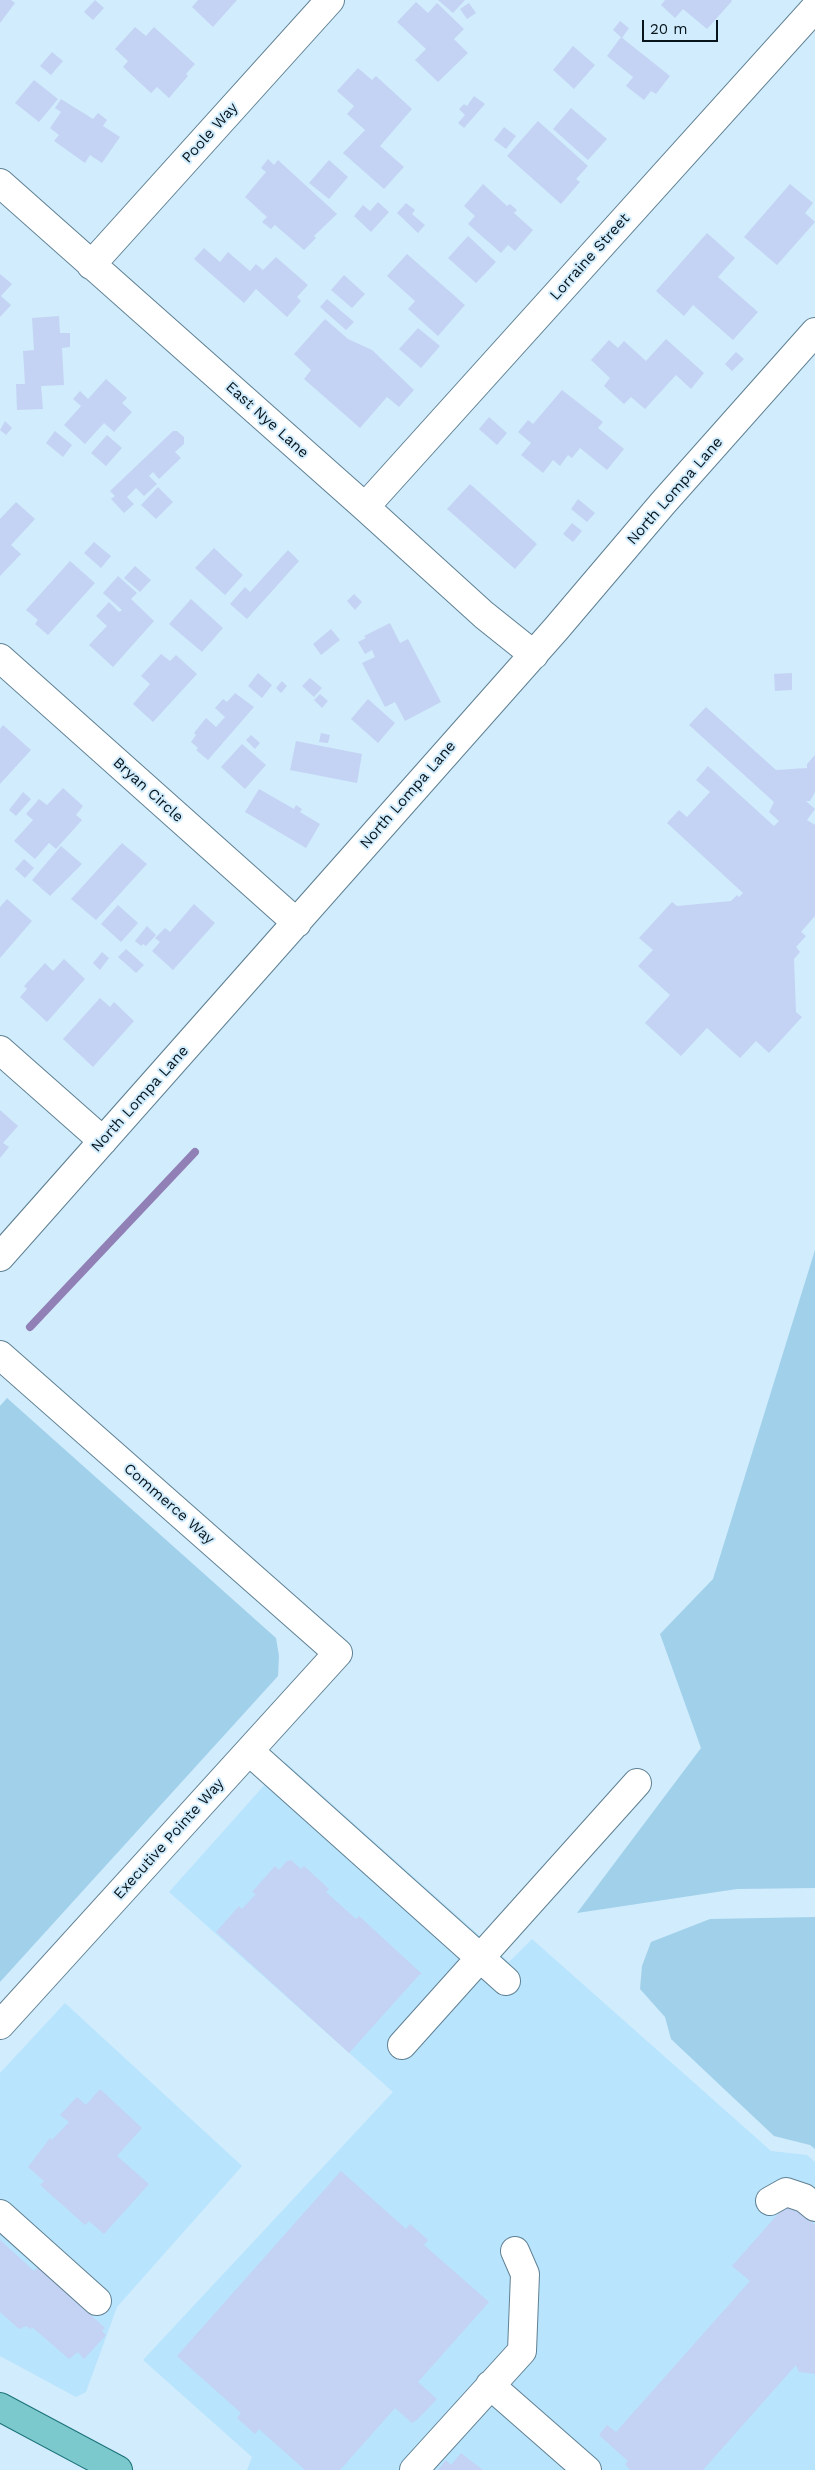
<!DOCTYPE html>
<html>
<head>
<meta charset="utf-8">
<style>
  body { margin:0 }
  #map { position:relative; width:815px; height:2470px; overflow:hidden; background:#d0ecfd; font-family:"Work Sans",sans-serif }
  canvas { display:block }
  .scale { position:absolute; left:642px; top:20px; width:76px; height:22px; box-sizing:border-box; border:2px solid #07141b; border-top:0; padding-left:6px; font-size:15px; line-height:18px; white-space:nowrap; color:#07141b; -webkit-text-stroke:4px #d0ecfd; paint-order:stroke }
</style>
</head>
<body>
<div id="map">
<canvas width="815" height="2470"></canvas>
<div class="scale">20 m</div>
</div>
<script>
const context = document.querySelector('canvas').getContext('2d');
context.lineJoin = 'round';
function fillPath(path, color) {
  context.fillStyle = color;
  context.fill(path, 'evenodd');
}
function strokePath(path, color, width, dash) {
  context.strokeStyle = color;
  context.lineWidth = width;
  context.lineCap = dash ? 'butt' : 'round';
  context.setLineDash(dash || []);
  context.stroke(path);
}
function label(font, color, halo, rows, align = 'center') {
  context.font = font + ' "Work Sans",sans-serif';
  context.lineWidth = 4;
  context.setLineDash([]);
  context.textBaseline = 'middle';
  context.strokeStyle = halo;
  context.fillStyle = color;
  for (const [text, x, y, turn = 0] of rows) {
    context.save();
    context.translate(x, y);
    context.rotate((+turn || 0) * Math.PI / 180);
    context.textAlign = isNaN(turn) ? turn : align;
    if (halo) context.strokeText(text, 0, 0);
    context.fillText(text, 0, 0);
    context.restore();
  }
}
fillPath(new Path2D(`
  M285 1762 509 1962 532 1939 771 2151 807 2155 815 2162V2470H247L252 2457 143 2360 393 2092 169 1892Z
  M65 2003 242 2166 117 2307 86 2392 76 2397 0 2356V2073Z`), '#b9e4fd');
fillPath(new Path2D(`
  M815 1250V1888L737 1889 577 1913 701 1748 660 1634 713 1579Z
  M7 1398 276 1638 279 1656 278 1676 0 1982V1406Z
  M815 1917V2149L810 2145 774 2136 671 2039 665 2017 640 1989 642 1966 651 1942 710 1919Z`), '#a1d0ea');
strokePath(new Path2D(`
  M30 1327 195 1152`), '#9180b5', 8);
fillPath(new Path2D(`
  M0 0H11L15 3 0 23Z
  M95 0 104 8 93 20 84 12Z
  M198 0H237L213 27 192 7Z
  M438 0H465L453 13Z
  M665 0H731L732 1 707 29 683 9 675 18 661 5Z
  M416 2 428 13 437 3 464 29 454 39 468 53 438 82 415 60 426 49 397 22Z
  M469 3 476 13 467 19 460 9Z
  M620 21 629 28 622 38 613 30Z
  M135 27 146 36 154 27 195 64 186 74 188 76 169 98 157 87 151 93 123 67 128 61 115 49Z
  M621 37 670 76 656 94 651 91 644 100 626 86 633 77 607 56Z
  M573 46 595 65 574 89 553 70Z
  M52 52 63 61 51 75 40 66Z
  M358 68 372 80 376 76 412 109 380 146 404 167 384 189 343 153 365 130 347 114 354 106 337 91Z
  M34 80 58 99 39 122 15 103Z
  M474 96 485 104 464 128 458 123 465 115 459 109 464 104 467 106Z
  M61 99 93 119 98 113 107 120 103 126 120 137 102 163 90 155 85 163 54 141 59 135 50 128 61 112 55 108Z
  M571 108 607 139 588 160 553 129Z
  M538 121 588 166 576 179 580 182 561 204 507 156Z
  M504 127 516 136 506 149 494 140Z
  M268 159 274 165 278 160 337 214 314 236 316 238 304 250 275 225 271 229 262 222 267 217 245 197 266 172 261 168Z
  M329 160 348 177 329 199 309 183Z
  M483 184 507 206 510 204 517 210 514 213 533 230 515 251 508 245 501 253 468 224 475 216 464 206Z
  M790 184 813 203 805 213 815 222 777 265 744 237Z
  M378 202 389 212 371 232 354 216 363 205 370 211Z
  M406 203 415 210 412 214 425 225 418 233 397 213Z
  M707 233 735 258 718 277 758 312 733 340 693 305 684 316 656 291Z
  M468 236 496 262 476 283 448 258Z
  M204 248 220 262 228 252 250 271 256 264 263 270 276 257 308 285 297 297 301 301 287 317 256 289 244 303 194 259Z
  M407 254 465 305 438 336 408 309 415 301 387 276Z
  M0 274 12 284 1 296 11 305 0 317Z
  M344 275 365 294 352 308 331 290Z
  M327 299 354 322 346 330 320 307Z
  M59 316 60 333H70V347L62 348 64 385 41 386 43 409 17 410 16 384H25L23 351 34 350 32 318Z
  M325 319 348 339 372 350 414 390 399 407 387 397 360 428 304 379 311 370 294 354Z
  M418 328 440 346 421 368 399 349Z
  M666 339 704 373 691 389 676 375 645 409 631 397 624 404 604 386 610 378 591 360 609 340 618 348 624 341 646 361Z
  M736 352 744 359 732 371 725 364Z
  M106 379 127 398 122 403 132 412 114 432 104 423 85 444 64 425 81 406 73 399 80 391 88 399Z
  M562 390 603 422 598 428 624 449 607 470 580 448 572 458 568 455 560 466 553 460 543 473 521 455 531 443 518 432 528 420 533 424Z
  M489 417 507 433 497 445 479 429Z
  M5 421 12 428 6 435 0 430Z
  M55 431 72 445 63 457 46 443Z
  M173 431H177L184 437V444L175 452 181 458 159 479 153 472 149 476 157 484 144 496 136 488 127 497 134 504 124 513 111 499 115 496 110 491Z
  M107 435 122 448 106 466 91 453Z
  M470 484 537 544 515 569 447 509Z
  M158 487 173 502 156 519 141 505Z
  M578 499 595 513 587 522 571 509Z
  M16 502 35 519 11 545 21 554 0 576V519Z
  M572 523 582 531 573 542 563 534Z
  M94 542 111 556 101 568 84 553Z
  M214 548 243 575 225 595 195 568Z
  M288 550 299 561 247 619 230 604 245 587 250 592Z
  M70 561 95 583 48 635 35 624 38 620 26 610Z
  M135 566 151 580 140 592 124 578Z
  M118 576 137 593 131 599 154 621 113 667 89 645 107 626 96 616 109 602 119 612 122 610 103 593Z
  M354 594 362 602 355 610 347 601Z
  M191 599 223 628 202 652 169 624Z
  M390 623 400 643 408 639 441 702 405 721 395 702 385 707 362 663 375 657 372 650 365 654 358 642 366 638 364 636Z
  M331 629 340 640 321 655 313 644Z
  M161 654 170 661 176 655 197 674 153 722 133 704 150 684 141 676Z
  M258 673 272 685 262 698 248 686Z
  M792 673V690L775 691 774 674Z
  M310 678 322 688 314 697 302 686Z
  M282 681 287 686 281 693 276 688Z
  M235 693 254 707 208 760 196 750 198 748 191 742 196 735 194 733 206 718 216 727 225 717 215 708 223 699 227 702Z
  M320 694 328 701 322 708 314 700Z
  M368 699 395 723 378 743 351 719Z
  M706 707 776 770 807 768V764L815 755V792L810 801H806L815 809 807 820 815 825V916L801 932 806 936 796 947 800 952 794 959 796 1012 802 1017 769 1053 756 1041 740 1058 707 1028 681 1056 645 1023 670 995 638 966 653 950 639 938 672 902 677 906 731 901 737 895 739 897 743 893 667 823 679 810 687 817 710 792 696 780 708 766 774 826 779 821 769 812 774 802 689 725Z
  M3 725 31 750 0 784V729Z
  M321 733 330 735 328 743 319 742Z
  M251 735 260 743 255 749 246 740Z
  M296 741 362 754 357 783 290 770Z
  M242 744 266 765 245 789 221 767Z
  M63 788 83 806 76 815 82 820 56 849 49 843 35 859 14 841 33 820 26 814 39 799 47 805Z
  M259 789 294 809 296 805 302 809 300 812 320 824 306 848 245 812Z
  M23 792 31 799 16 816 9 810Z
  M122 843 147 864 96 920 71 899Z
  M61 846 82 864 50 896 32 880Z
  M24 859 34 868 25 878 15 869Z
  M7 899 32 921 0 958V907Z
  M194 904 215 923 173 970 152 951 160 942 155 938 165 928 170 932Z
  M118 905 138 923 121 942 101 924Z
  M147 926 156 935 146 946 143 944 141 946 135 941Z
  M126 949 144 965 136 973 118 957Z
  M102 952 109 958 100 970 93 963Z
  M64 959 85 979 47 1022 20 997 27 989 24 986 45 963 53 971Z
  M100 998 110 1007 114 1002 134 1021 93 1067 63 1039Z
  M0 1110 18 1126 3 1143 9 1147 0 1158Z
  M291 1860 301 1869 304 1866 329 1889 326 1892 356 1919 359 1916 422 1974 419 1975 349 2053 216 1932 239 1906 242 1909 256 1894 252 1892 275 1866 279 1870 287 1861Z
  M100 2089 142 2128 117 2156 149 2184 104 2234 89 2221 85 2225 40 2185 44 2181 28 2167 50 2138 52 2140 69 2122 60 2115 77 2097 86 2105Z
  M341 2171 406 2229 410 2224 428 2240 424 2245 489 2302 418 2382 437 2399 418 2419 412 2423 395 2408 340 2470H305L259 2429 255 2434 237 2418 241 2413 177 2356Z
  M785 2206H794L815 2225V2374L799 2372 796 2365 703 2470H630L625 2464 628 2461 599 2435 607 2425 616 2432 750 2281 732 2266Z
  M0 2240 34 2271 38 2267 105 2328 102 2331 106 2335 84 2359 78 2352 69 2359 32 2327 30 2329 26 2326 19 2329 0 2312Z
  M461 2453 483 2470H438L446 2460 451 2465Z`), '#c4d3f3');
const minor = new Path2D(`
  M0 183 365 507 484 615 534 655
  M91 265 330 0
  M365 507 815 8
  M0 658 297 923
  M0 1050 103 1141
  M0 1257 556 629 663 503 815 332
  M0 1355 338 1653 0 2025
  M249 1751 506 1981
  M402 2045 637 1783
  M770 2201 786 2192 804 2198 815 2207
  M0 2214 97 2301
  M490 2385 587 2470
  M414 2470 522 2351 525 2274 515 2251`);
const major = new Path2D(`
  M0 2407 118 2470`);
strokePath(minor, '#5f8093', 30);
strokePath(major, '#1a7279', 30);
strokePath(minor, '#fff', 28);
strokePath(major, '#7cc9cd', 28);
label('15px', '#07141b', '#d0ecfd', [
  ["Poole Way",210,133,-48],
  ["Lorraine Street",590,257,-48],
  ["East Nye Lane",267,420,42],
  ["North Lompa Lane",675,491,-49],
  ["Bryan Circle",148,790,42],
  ["North Lompa Lane",408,795,-49],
  ["North Lompa Lane",140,1099,-48],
  ["Commerce Way",169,1504,41],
  ["Executive Pointe Way",169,1839,-48]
]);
</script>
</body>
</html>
